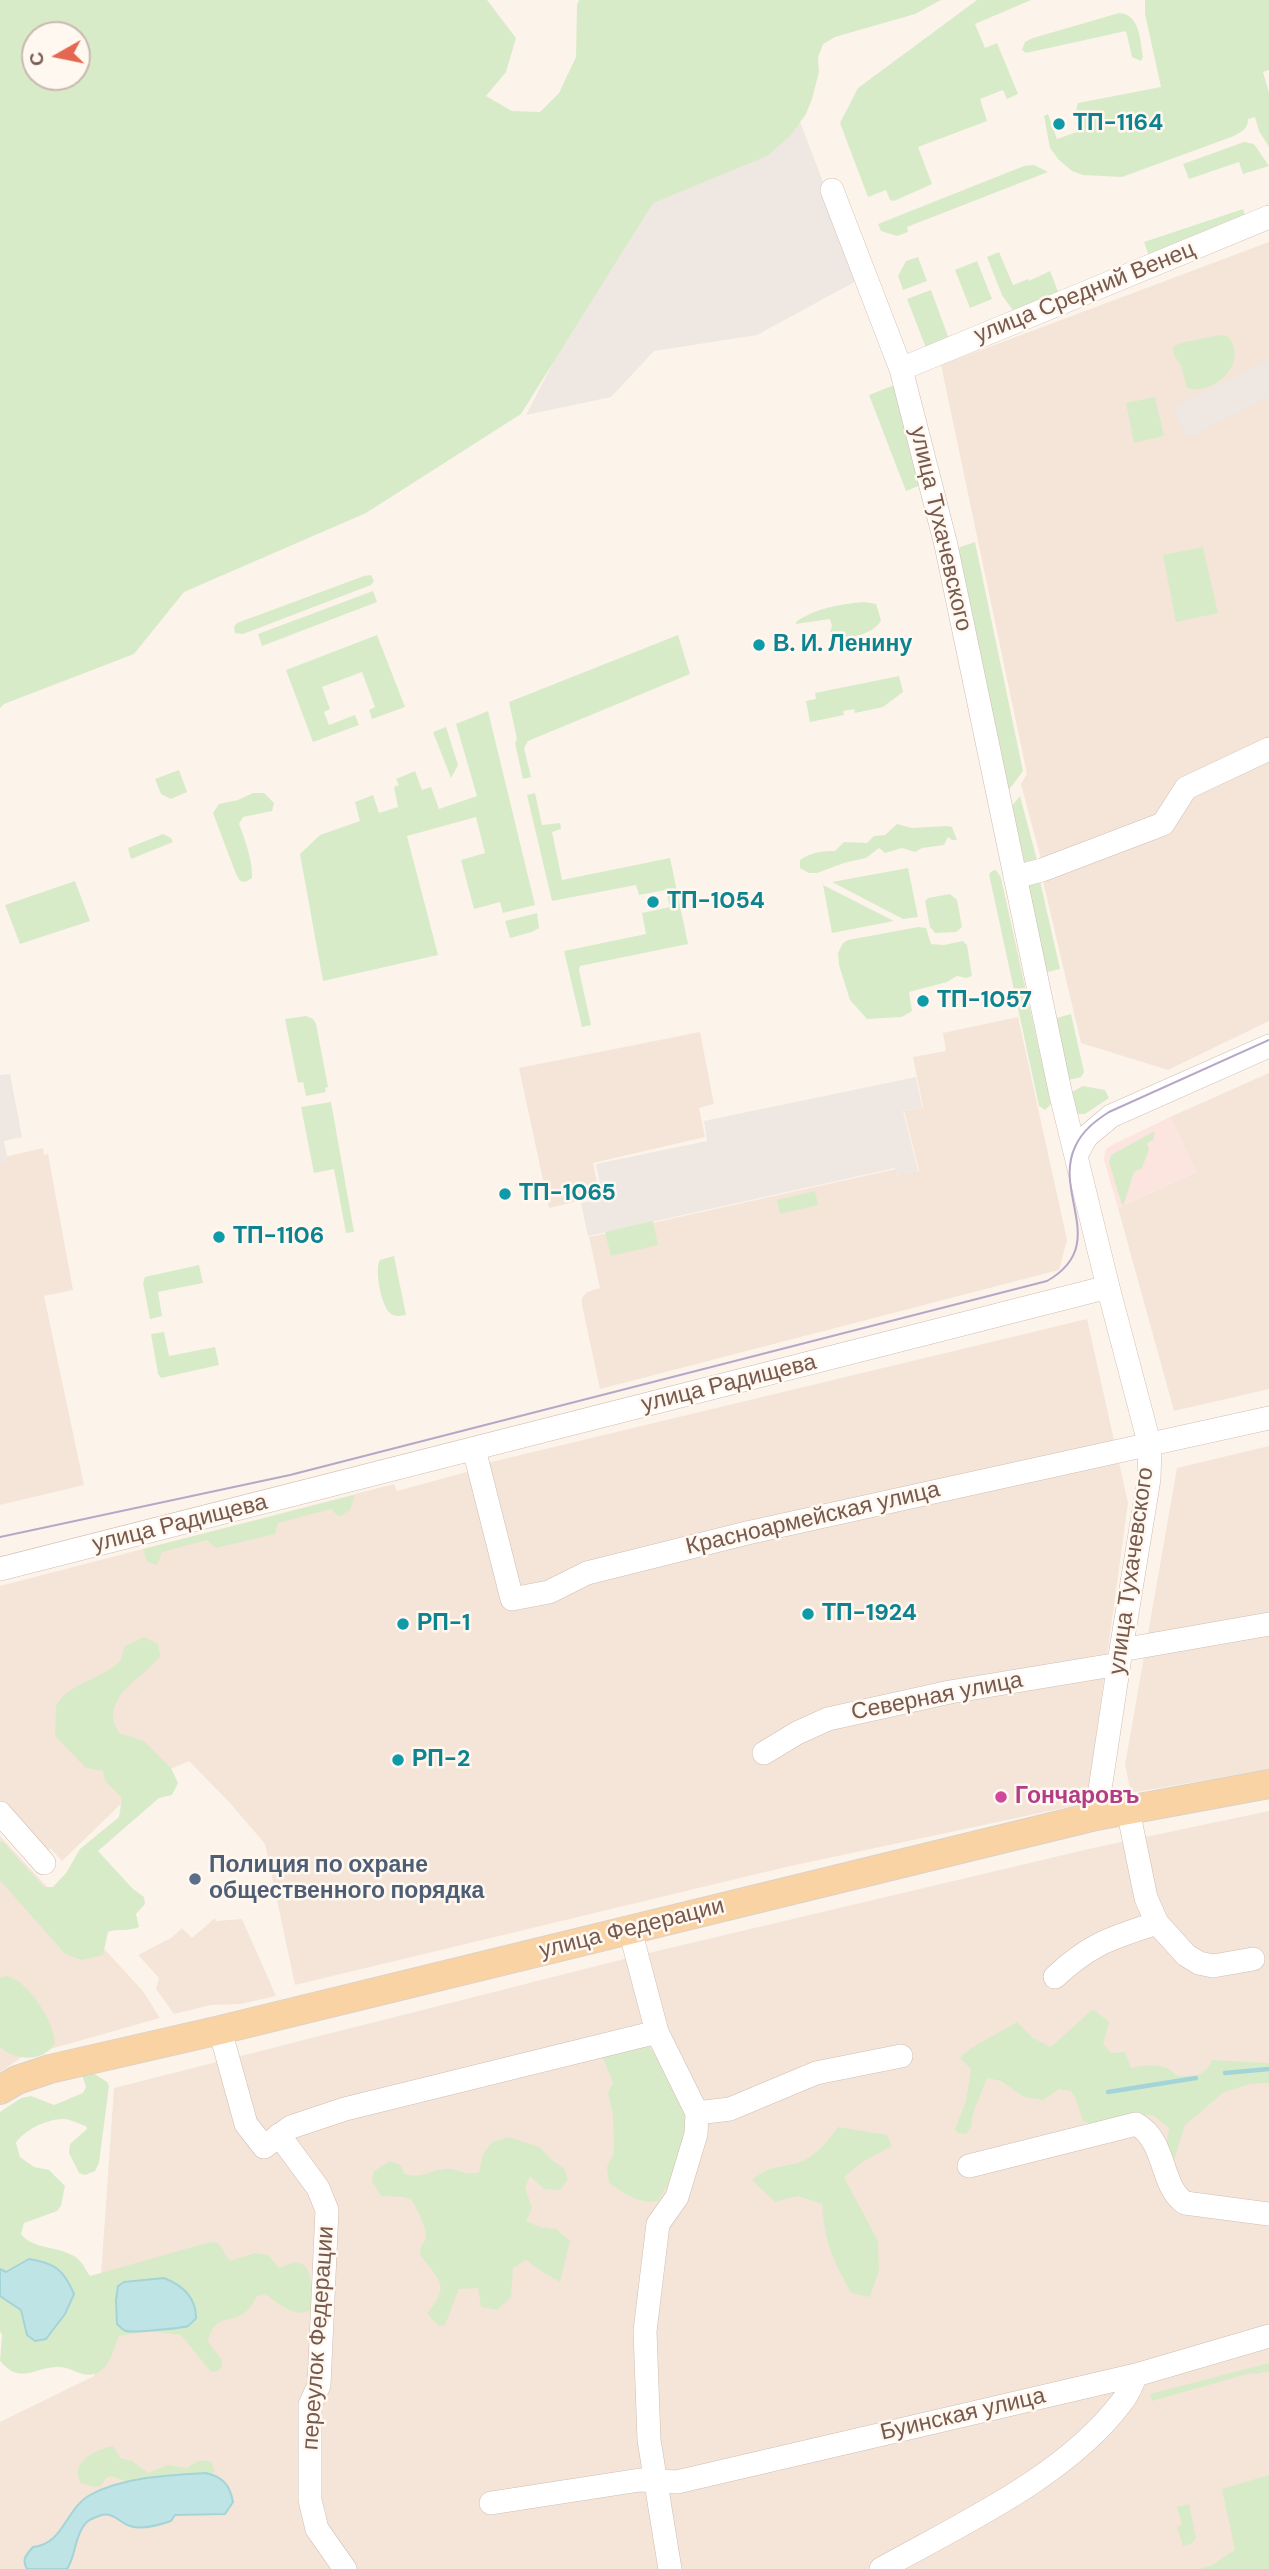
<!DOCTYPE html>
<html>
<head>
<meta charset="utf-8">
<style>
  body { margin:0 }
  #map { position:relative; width:1269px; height:2569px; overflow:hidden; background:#fcf4ea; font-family:"DM Sans",sans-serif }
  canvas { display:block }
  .north { position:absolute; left:21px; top:21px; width:70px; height:70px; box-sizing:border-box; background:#fff8f0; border:2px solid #c9b8af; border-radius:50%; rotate:261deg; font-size:19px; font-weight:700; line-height:28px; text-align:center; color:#77594d }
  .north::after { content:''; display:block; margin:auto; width:24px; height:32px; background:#e46751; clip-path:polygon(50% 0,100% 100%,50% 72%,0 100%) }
</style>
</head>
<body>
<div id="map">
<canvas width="1269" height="2569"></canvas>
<div class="north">С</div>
</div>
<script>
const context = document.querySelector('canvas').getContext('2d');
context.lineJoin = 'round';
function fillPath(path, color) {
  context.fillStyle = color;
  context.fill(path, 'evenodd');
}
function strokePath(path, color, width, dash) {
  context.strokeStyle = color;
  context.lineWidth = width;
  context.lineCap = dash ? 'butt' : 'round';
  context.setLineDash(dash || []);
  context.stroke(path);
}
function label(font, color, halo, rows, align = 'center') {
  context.font = font + ' "DM Sans",sans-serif';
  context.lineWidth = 5;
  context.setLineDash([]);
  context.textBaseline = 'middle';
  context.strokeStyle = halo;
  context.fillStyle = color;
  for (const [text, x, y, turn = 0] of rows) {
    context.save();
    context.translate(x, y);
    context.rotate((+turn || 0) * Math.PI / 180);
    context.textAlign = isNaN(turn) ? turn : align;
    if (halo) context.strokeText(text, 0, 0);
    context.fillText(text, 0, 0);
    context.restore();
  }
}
fillPath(new Path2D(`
  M1269 242V1021L1168 1070 1081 1043 1042 877 1041 859 1021 784 1027 774 941 365Z
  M1018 1017 1067 1240 1059 1270 600 1389 582 1305V1298L587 1292 600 1288 589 1237 896 1169 897 1175 919 1171 904 1111 923 1107 913 1057 946 1051 943 1033Z
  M700 1032 714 1104 699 1108 705 1137 593 1163 600 1196 549 1208 519 1068Z
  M1269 1073V1389L1174 1411 1118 1208 1196 1172 1170 1117Z
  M43 1148 44 1155 48 1154 73 1290 44 1296 84 1485 0 1505V1158Z
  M1087 1319 1128 1503 1087 1803 786 1867 295 1985 265 1844 230 1803 189 1761 161 1773 127 1798 62 1861 51 1849 46 1850 41 1848 0 1801V1586L394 1484 397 1491 470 1471 483 1464Z
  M1269 1446V1769L1131 1793 1125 1765 1177 1468Z
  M1269 1811V2543L1237 2569H0V2422L94 2376 114 2088 636 1956 1093 1848Z
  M0 1836 143 1991 160 2018 22 2057 0 2072Z
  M215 1918 216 1921 242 1919 276 1996 241 2004 211 2005 174 2014 156 1989 159 1978 138 1955 171 1938 182 1928 192 1938Z`), '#f4e5d8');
fillPath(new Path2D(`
  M1170 1117 1196 1172 1118 1208 1104 1160 1105 1151 1108 1147Z`), '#fce5de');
fillPath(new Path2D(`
  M797 114 860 279 757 335 654 351 611 397 526 415 643 189Z
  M1269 359V397L1187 439 1173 408Z
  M10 1074 22 1137 4 1141 8 1162 0 1164V1075Z
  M916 1077 922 1107 903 1111 918 1171 898 1175 895 1168 588 1236 581 1203 603 1199 596 1164 707 1141 704 1121Z`), '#eee7e2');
fillPath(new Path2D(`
  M0 0H487L516 38 506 72 486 96 512 111 540 112 559 93 576 57 577 5 579 0H941L915 14 835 37 823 44 818 57 819 72 812 99 806 114 790 136 767 156 653 203 521 414 366 513 184 592 134 654 4 704 0 708ZM35 35H77V77H35Z
  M977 0H1031L975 24 985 48 997 43 1018 94 1007 99 1003 90 980 99 987 121 918 147 932 184 894 201 890 200 886 190 868 197 840 123 858 88Z
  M1145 0H1269V70L1263 72 1269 93V147L1259 131 1255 117 1248 119C1248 129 1242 131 1234 136L1122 177 1083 175 1072 171 1059 160 1050 148 1044 116 1048 114 1057 139 1082 130 1076 110 1078 103 1161 87 1145 14Z
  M1119 13C1140 14 1140 40 1143 57L1141 61 1132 57 1126 31 1026 53 1022 50 1025 42 1033 38Z
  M1244 142 1254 144 1269 166 1243 174 1239 162 1189 179 1183 164Z
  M1034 165 1048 172 907 227 908 232 897 236 881 231 878 224 1024 166Z
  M1243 209 1245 215 1149 256 1144 242Z
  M999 252 1013 285 1028 279 1029 281 1050 271 1059 294 1014 312 1002 295 987 257Z
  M918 257 927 281 903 290 898 276 906 261Z
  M977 261 992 299 970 308 955 270Z
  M931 290 949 339 926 348 907 299Z
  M1217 335 1227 336C1251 360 1215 397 1187 388L1181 366 1174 355 1173 347C1181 341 1205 339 1217 335Z
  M897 384 921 485 906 491 869 395Z
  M1155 397 1164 436 1134 443 1126 403Z
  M975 542 1023 771 1003 798 956 556 960 547Z
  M1203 547 1218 613 1176 622 1163 555Z
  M371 575 374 581 371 585 243 634 235 633 234 627 237 623 364 576Z
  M373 591 377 602 262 646 258 634Z
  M864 602 876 604 881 620C875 635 839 643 830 632L832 626 830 619 796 624V622C815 608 841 604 864 602Z
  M377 635 405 707 372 719 369 710 375 707 362 672 322 687 330 709 324 712 329 725 355 715 359 725 313 742 286 670Z
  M678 635 690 674 528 741 524 748 531 777 523 779 515 743 517 739 509 702Z
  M899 676 903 692 883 707 855 713 854 709 843 711 844 715 810 722 806 701 816 699 815 693Z
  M488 711 535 905 503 913 500 902 474 909 461 860 485 853 476 817 407 836 438 955 323 981 300 854 320 835 360 821 355 802 373 795 379 813 398 807 394 787 399 785 396 779 415 771 422 790 431 787 439 809 477 796 456 724Z
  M446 727 458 765 451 778 433 732Z
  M179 770 187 792 171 799 161 794 155 779Z
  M253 793H264L274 803 272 811 243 817 239 824C245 839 253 862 252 878L245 882 240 881 236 874 213 813 219 804 238 800Z
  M535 793 542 825 560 823 561 829 552 832 562 880 670 858 688 944 580 966 579 970 591 1025 582 1027 564 951 646 934 642 913 670 907 666 890 639 895 636 885 552 901 527 795Z
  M1020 796 1037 860V868L1017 866 1006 813Z
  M897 824 912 828 947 826 952 827 957 840H952L948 837 944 845 922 848 915 852 902 848 885 853 879 848 866 858 844 863 817 873H809L800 868V860C812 852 821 851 835 851L844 842 867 843 874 836 885 835Z
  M163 834 171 838 173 842 131 859 128 848Z
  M908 868 918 917 903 919 832 882Z
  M996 870 1001 878 1050 1099 1051 1104 1045 1110 1039 1106 989 874 992 871Z
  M75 881 90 921 20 944 5 905Z
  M1040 881 1060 969 1039 974 1020 887Z
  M823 885 894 921 832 933Z
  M950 894 957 900 962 927 956 932 935 933 930 927 925 901 928 898Z
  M537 913 539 928 532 932 510 938 505 921Z
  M918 927 926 928 931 944 944 945 963 941 967 945 972 976 966 978 957 976 947 982 909 992 912 1011 902 1017 867 1019 850 1000 839 965 838 953 843 943 848 940Z
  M1071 1014 1084 1072 1081 1077 1069 1080 1049 1020Z
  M306 1016 313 1019 316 1024 328 1087 325 1088 326 1092 306 1096 303 1082 298 1083 285 1019Z
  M1083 1086 1105 1090 1109 1098 1085 1114H1075L1070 1093Z
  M331 1102 354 1232 346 1233 334 1169 314 1173 301 1107Z
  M1155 1131 1153 1140 1147 1143 1149 1149 1142 1168 1134 1172 1124 1204 1122 1205 1109 1162 1111 1155Z
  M815 1191 818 1205 780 1214 777 1200Z
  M653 1221 658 1245 611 1256 605 1232Z
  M394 1256 406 1315C400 1316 395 1317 390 1313 381 1306 374 1267 380 1260Z
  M199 1265 203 1283 158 1292 162 1316 150 1319 143 1283 145 1277Z
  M164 1332 169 1356 215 1347 219 1365 161 1378 158 1374 151 1334Z
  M355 1495 350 1510 339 1517 331 1509 278 1523 275 1534 216 1548 207 1540 162 1552 157 1565 147 1562 143 1549Z
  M144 1637 158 1644 160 1656C146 1676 113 1689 113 1717 113 1722 117 1729 119 1733L144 1741 171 1768 178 1783 172 1795 159 1798 98 1851 133 1889 144 1897 145 1904 136 1914 139 1927C128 1932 119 1928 108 1932L103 1955 81 1960 65 1954 0 1880V1842H3L44 1887H53L66 1873 80 1849 119 1817 122 1798 105 1781 103 1771 86 1768 55 1736 56 1706C66 1684 108 1676 120 1661 123 1656 122 1650 125 1646Z
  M7 1976C28 1980 54 2022 55 2043 44 2062 16 2062 0 2047V1977Z
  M1093 2009 1109 2022 1103 2044 1111 2053 1125 2052 1131 2068C1150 2064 1164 2063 1178 2076 1194 2076 1205 2077 1212 2060L1269 2063V2083L1250 2084 1224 2092 1185 2125 1174 2160 1165 2151 1169 2128 1153 2115 1127 2116 1099 2127 1083 2121 1076 2099 1071 2091 1059 2089 1043 2100 1024 2097 1001 2081 987 2078 973 2113 971 2127 966 2134 958 2133 955 2129 966 2101 971 2069 960 2058C973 2044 1000 2033 1017 2022L1033 2038 1051 2047Z
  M631 2045 648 2046C673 2077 700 2116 682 2157 676 2172 666 2187 658 2201 639 2205 624 2193 609 2183L607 2167 614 2153 613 2115 608 2093 613 2083 603 2058 604 2051Z
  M93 2073 107 2082 109 2086 99 2163 95 2171 85 2175 79 2173 69 2153 70 2144 87 2129 86 2126C79 2124 70 2119 63 2119 47 2119 24 2130 16 2143L20 2157 34 2167 49 2170 65 2186 61 2206 57 2211 24 2223 21 2234C35 2251 59 2245 77 2258 83 2263 85 2269 90 2276L210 2242 218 2243 230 2261 255 2253 268 2255 279 2268 294 2262 304 2265C314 2276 309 2290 314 2303L311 2310C295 2319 278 2303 265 2294L257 2296C254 2301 251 2308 247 2311 231 2325 214 2312 208 2342L222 2360V2367L218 2371 211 2372 181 2335 149 2331 119 2336C114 2348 110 2367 97 2373 83 2379 74 2368 60 2367 35 2366 21 2386 0 2361L2 2335 0 2331V2112L21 2098 31 2096 54 2105 83 2093 86 2087 82 2075Z
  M838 2127 887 2135 892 2146 862 2162 844 2177 878 2241 879 2270 870 2297 851 2293C832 2257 825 2245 822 2204L798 2196 775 2202 752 2180C770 2165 776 2169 797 2163 814 2158 829 2141 838 2127Z
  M509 2137 539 2147 553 2161 564 2168 568 2179 560 2190 544 2189 530 2176 525 2188 532 2208 526 2221 540 2227 556 2229 570 2241 560 2282 544 2273 526 2260 513 2268 511 2297 497 2310 481 2307 478 2288 459 2289 445 2325 439 2326 427 2314C447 2287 444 2286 425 2261 422 2258 420 2255 420 2251 420 2246 425 2242 426 2236 427 2228 416 2208 412 2200L404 2197 381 2196 372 2181 374 2171 390 2161 400 2165 405 2174C426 2179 428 2170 445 2169 458 2167 463 2177 479 2172L483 2154 492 2142Z
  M1269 2363V2371L1256 2374 1251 2373 1152 2401 1150 2394Z
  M113 2446 120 2458 132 2461 148 2473 168 2465 187 2468C195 2462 201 2458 211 2462L215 2471 210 2476 133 2484 111 2476 106 2478 101 2486 95 2487 81 2483C68 2462 97 2449 113 2446Z
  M1269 2475V2569H1200L1210 2566 1235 2550 1222 2489Z
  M1189 2504 1196 2538 1192 2543 1183 2546 1177 2527 1182 2525 1177 2507Z`), '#d8ebc8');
const water = new Path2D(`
  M29 2259C55 2263 64 2270 74 2294L65 2314 46 2339 35 2341 27 2335 21 2310 0 2296V2269L6 2272Z
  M164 2278C182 2285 196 2297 196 2318 196 2319 189 2325 188 2326 184 2328 130 2333 126 2331 124 2331 119 2326 117 2324L116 2300 118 2286 124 2282Z
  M206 2473C223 2477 230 2485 233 2502L225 2514 175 2515 171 2521C159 2525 146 2529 134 2527 119 2525 115 2510 99 2516 94 2518 89 2519 85 2524 74 2537 76 2556 67 2569H27C21 2559 27 2554 33 2547 64 2544 65 2509 90 2495 123 2477 169 2475 206 2473Z`);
fillPath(water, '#bee4e6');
strokePath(water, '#a4d4d8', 2);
strokePath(new Path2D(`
  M1225 2073 1269 2069
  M1108 2092 1196 2078`), '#a4d4d8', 4.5);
const minor = new Path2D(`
  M832 190 901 369 946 545 1060 1091 1108 1287 1150 1446 1149 1479 1121 1650 1096 1816
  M901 369 1269 217
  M1015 877 1042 870 1163 824 1186 788 1269 749
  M1076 1156 1086 1137 1111 1116 1269 1046
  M474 1449 512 1599 549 1592 587 1573 747 1533 1269 1418
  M0 1569 1108 1287
  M1121 1650 1269 1624
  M764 1753 797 1733 828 1719 950 1692 1119 1664
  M1128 1810 1146 1898 1157 1923 1186 1955 1199 1963 1213 1966 1253 1959
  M0 1813 44 1863
  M630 1930 657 2032 697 2113 696 2134 677 2197 658 2224 645 2331 649 2440 670 2569
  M1055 1977C1091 1943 1112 1938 1157 1923
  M220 2030 246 2124 264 2147 291 2127 345 2109 657 2032
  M697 2113 730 2109 816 2073 901 2056
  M279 2135 318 2188 327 2210 319 2385 310 2405V2500L317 2529 345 2569
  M969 2166 1136 2124C1167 2141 1160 2187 1185 2203L1269 2214
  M491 2503 640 2480 677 2482 1136 2375 1269 2336
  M881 2569C961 2524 1065 2477 1121 2403 1128 2395 1132 2384 1136 2375`);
const major = new Path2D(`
  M0 2090 17 2080 50 2069 220 2030 1096 1816 1269 1784`);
strokePath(minor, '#d1bdb1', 24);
strokePath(major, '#d9d1cd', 30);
strokePath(minor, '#fff', 23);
strokePath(major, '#f9d3a4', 28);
strokePath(new Path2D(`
  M0 1537 290 1475 1047 1281C1110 1245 1053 1194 1075 1147 1082 1131 1095 1121 1109 1112L1269 1040`), '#b6a7c7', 2);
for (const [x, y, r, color] of [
  [1059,124,7,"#0f9aa8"],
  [759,645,7,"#0f9aa8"],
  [653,902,7,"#0f9aa8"],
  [923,1001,7,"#0f9aa8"],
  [505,1194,7,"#0f9aa8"],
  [219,1237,7,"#0f9aa8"],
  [808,1614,7,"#0f9aa8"],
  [403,1624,7,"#0f9aa8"],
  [398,1760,7,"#0f9aa8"],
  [1001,1797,7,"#d1479c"],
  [195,1879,7,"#5c6f8a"]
]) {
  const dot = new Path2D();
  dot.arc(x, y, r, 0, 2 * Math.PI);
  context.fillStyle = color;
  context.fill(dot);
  strokePath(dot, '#fff8f0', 2.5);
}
label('bold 23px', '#0d838f', '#fff8f0', [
  ["ТП-1164",1073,124],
  ["В. И. Ленину",773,645],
  ["ТП-1054",667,902],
  ["ТП-1057",937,1001],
  ["ТП-1065",519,1194],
  ["ТП-1106",233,1237],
  ["ТП-1924",822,1614],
  ["РП-1",417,1624],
  ["РП-2",412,1760]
], 'left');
label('23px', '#77594d', '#fff8f0', [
  ["улица Средний Венец",1085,293,-22],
  ["улица Тухачевского",940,529,77],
  ["улица Радищева",729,1384,-14],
  ["Красноармейская улица",813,1519,-13],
  ["улица Радищева",180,1524,-14],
  ["улица Тухачевского",1132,1571,-82],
  ["Северная улица",937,1697,-11],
  ["улица Федерации",632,1929,-14],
  ["переулок Федерации",319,2338,-86],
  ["Буинская улица",963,2415,-13]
]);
label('bold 23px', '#b23c85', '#fff8f0', [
  ["Гончаровъ",1015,1797]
], 'left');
label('bold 23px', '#4e5e75', '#fff8f0', [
  ["Полиция по охране",209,1866],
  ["общественного порядка",209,1892]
], 'left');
</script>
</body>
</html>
